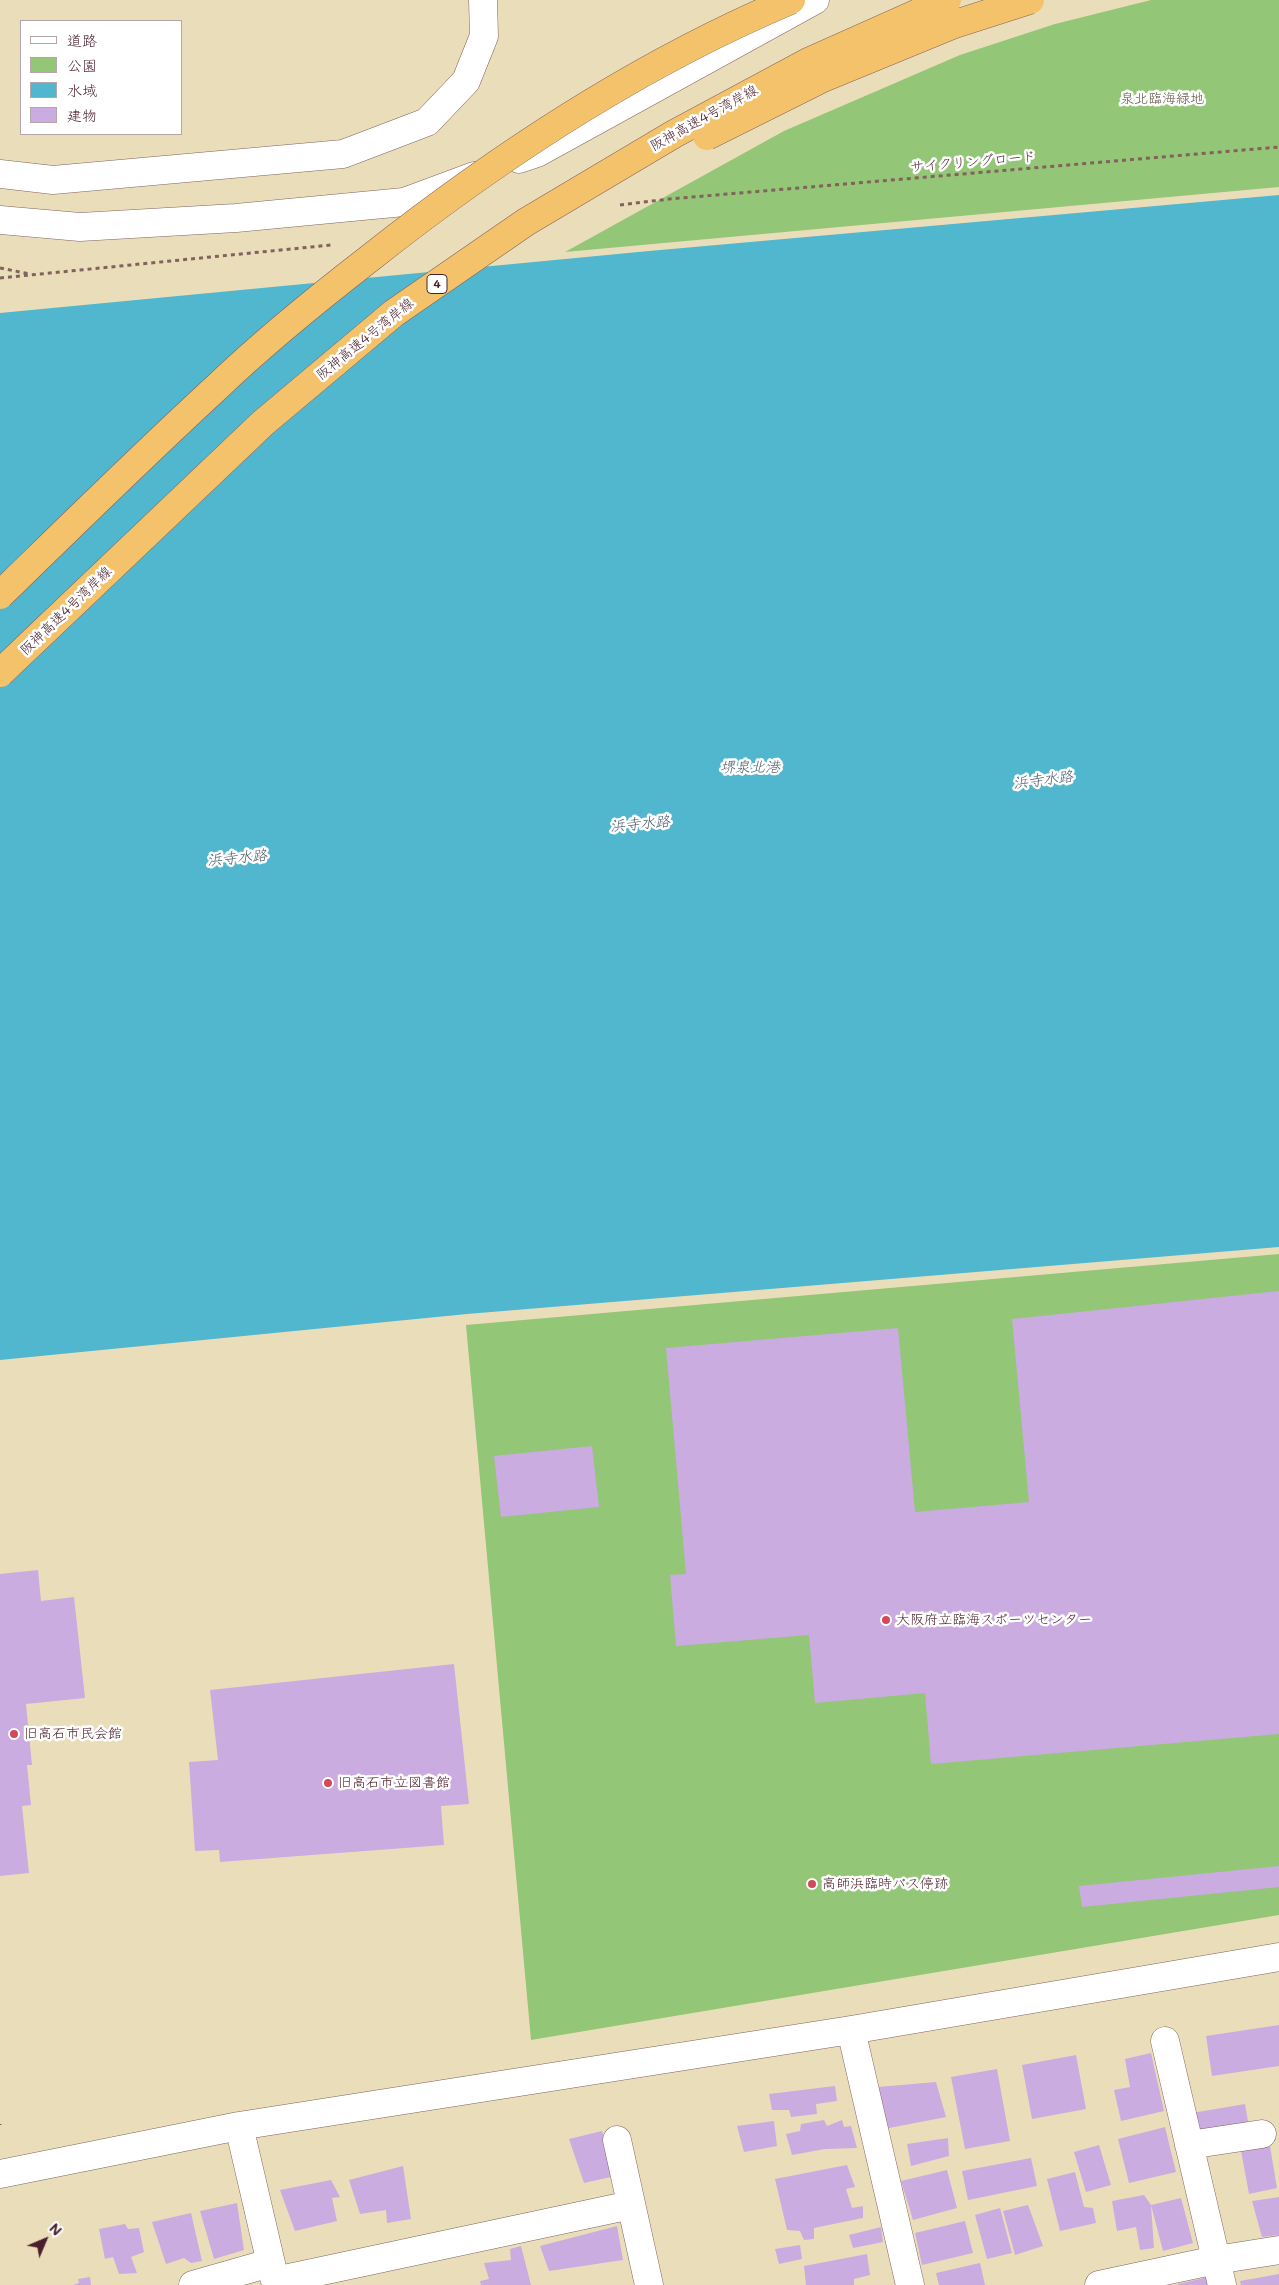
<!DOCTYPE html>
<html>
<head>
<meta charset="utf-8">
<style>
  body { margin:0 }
  #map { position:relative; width:1279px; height:2285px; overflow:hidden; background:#eadeba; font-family:Mali,"Klee One",sans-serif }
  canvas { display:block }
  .legend { position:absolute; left:20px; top:20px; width:162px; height:115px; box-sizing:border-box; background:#fff; border:1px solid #b7a5aa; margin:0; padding:6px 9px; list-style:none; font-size:15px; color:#4a1f2b }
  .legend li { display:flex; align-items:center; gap:10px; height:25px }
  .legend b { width:25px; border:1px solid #b7a5aa }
  .north { position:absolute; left:20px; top:2215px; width:50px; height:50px; -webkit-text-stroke:4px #fff; paint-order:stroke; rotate:45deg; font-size:14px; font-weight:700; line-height:20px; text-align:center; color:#4a1f2b }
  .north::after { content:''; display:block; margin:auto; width:18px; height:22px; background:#4a1f2b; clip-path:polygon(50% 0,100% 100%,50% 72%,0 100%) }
</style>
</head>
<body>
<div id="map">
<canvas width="1279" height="2285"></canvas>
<ul class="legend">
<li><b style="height:6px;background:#fff"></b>道路</li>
<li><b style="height:14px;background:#93c677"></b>公園</li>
<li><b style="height:14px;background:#50b7ce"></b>水域</li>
<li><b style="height:14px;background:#caace1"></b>建物</li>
</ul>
<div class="north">N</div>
</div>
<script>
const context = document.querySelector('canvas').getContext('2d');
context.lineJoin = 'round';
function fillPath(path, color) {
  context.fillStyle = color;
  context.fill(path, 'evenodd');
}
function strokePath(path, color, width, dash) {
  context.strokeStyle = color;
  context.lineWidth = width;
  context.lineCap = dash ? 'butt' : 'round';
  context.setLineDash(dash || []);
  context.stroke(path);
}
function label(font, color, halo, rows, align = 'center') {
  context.font = font + ' Mali,"Klee One",sans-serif';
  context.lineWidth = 5;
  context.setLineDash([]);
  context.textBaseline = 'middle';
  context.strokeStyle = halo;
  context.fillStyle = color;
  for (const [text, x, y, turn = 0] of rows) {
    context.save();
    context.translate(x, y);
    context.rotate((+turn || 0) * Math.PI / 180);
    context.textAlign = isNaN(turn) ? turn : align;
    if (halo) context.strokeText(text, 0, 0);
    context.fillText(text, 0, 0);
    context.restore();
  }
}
fillPath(new Path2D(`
  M1151 0H1279V187L565 252 784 131 960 55 1055 24Z
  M1279 1254V1915L531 2040 466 1325Z`), '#93c677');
fillPath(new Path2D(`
  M1279 195V1247L467 1314 0 1360V313L649 251Z`), '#50b7ce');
fillPath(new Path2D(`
  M1279 1291V1734L931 1764 925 1693 815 1703 809 1635 676 1646 670 1575 686 1574 666 1348 898 1328 915 1512 1029 1502 1012 1319Z
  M592 1446 599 1507 501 1517 494 1456Z
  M38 1570 41 1601 74 1597 85 1698 26 1704 32 1765H27L31 1805 22 1806 29 1873 0 1876V1574Z
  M454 1664 469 1804 441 1806 444 1845 220 1862 219 1850 195 1851 189 1762 218 1760 210 1690Z
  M1279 1866V1887L1082 1907 1079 1886Z
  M1279 2025V2066L1212 2076 1206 2036Z
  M1151 2053 1164 2111 1121 2121 1114 2090 1130 2087 1125 2059Z
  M1076 2055 1086 2109 1032 2119 1022 2065Z
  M997 2069 1010 2141 965 2149 951 2077Z
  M936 2082 946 2117 884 2129 878 2087Z
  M835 2086 837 2101 816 2104 817 2114 791 2117 789 2110H772L769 2094Z
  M1245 2104 1250 2133 1201 2142 1192 2113Z
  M824 2120 827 2126 842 2120 844 2127 851 2126 857 2148 825 2149 792 2155 786 2134 800 2131 801 2124Z
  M774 2121 777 2146 744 2152 737 2126Z
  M1165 2127 1176 2172 1129 2183 1118 2139Z
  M602 2131 615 2176 584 2183 569 2139Z
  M948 2138 949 2156 911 2166 907 2144Z
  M1099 2145 1111 2185 1086 2192 1074 2152Z
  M1270 2146 1277 2188 1249 2194 1241 2151Z
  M1031 2158 1037 2186 968 2200 962 2171Z
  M847 2165 855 2187 846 2189 852 2208 863 2206V2218L814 2228V2239L804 2240 800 2231 787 2230 775 2179Z
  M403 2166 411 2219 387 2223 386 2210 360 2214 349 2180Z
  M947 2170 957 2208 913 2220 901 2181Z
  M1075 2172 1084 2207 1093 2208 1096 2223 1060 2231 1047 2179Z
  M331 2180 340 2197 332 2198 337 2221 295 2231 280 2190Z
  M1144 2195 1151 2205 1154 2248 1140 2250 1136 2227 1117 2231 1112 2201Z
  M1279 2197V2235L1262 2237 1252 2201Z
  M1181 2198 1193 2243 1163 2251 1151 2205Z
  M237 2203 244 2250 214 2259 200 2211Z
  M1028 2205 1043 2246 1015 2255 1003 2211Z
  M1000 2208 1012 2253 987 2259 975 2215Z
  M191 2213 202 2261 191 2263 184 2258 166 2264 152 2222Z
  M965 2221 973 2253 922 2265 915 2233Z
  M125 2224 128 2229 139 2228 144 2252 131 2257 137 2273 119 2274 113 2257 105 2259 99 2229Z
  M617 2226 623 2260 549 2271 540 2246Z
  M881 2227 883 2242 853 2248 849 2235Z
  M800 2245 802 2259 779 2264 775 2249Z
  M521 2246 531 2285H481L480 2281 489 2279 484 2263 511 2260 510 2249Z
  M867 2254 870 2275 854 2279V2285H806L804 2266Z
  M980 2263 985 2285H939L936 2273Z
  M1279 2274V2285H1241L1240 2281Z
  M90 2277 91 2285H73L79 2283 78 2279Z
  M1208 2277 1210 2285H1178V2284Z`), '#caace1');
const minor = new Path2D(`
  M519 159 537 153 815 0
  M0 174 53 180 343 154 427 122 466 81 484 36 483 0
  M0 220 80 227 236 218 404 202 474 176
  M851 2030 910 2285
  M1165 2041 1222 2285
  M239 2126 276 2285
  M617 2140 649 2285
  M1189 2145 1262 2134
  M0 2174 239 2126 851 2030 1279 1957
  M275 2281 631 2205
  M193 2285 270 2263
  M1099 2285 1216 2260 1279 2250`);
strokePath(minor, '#82625d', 29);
strokePath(new Path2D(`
  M620 205 669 199 1279 147
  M0 268 30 274
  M0 278 331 245
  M0 2124V2125`), '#82625d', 3, [4, 4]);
strokePath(minor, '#fff', 28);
const highwayBridge = new Path2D(`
  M707 136 823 78 952 25 1030 0
  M0 595C72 525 143 455 217 387 265 341 317 299 370 258 499 156 639 64 791 0
  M0 673 263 423 394 313 526 222 674 134 808 62 947 0`);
strokePath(highwayBridge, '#82625d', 29, []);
strokePath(highwayBridge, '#f3c26a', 28);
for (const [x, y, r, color] of [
  [886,1620,5,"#d1495b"],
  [14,1734,5,"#d1495b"],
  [328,1783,5,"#d1495b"],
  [812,1884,5,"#d1495b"]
]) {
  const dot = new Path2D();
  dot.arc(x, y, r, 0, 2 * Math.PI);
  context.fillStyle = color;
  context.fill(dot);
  strokePath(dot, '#fff', 2);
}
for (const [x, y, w] of [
  [437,284,20]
]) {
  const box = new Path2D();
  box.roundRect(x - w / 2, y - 9.5, w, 19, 4);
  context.fillStyle = '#fff';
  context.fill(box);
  strokePath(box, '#4a1f2b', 1);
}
label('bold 12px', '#4a1f2b', null, [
  ["4",437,284]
]);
label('14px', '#645946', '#fff', [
  ["泉北臨海緑地",1162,99]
]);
label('14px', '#4a1f2b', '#fff', [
  ["阪神高速4号湾岸線",704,118,-29],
  ["サイクリングロード",973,162,-5],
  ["阪神高速4号湾岸線",365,339,-39],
  ["阪神高速4号湾岸線",66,611,-44]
]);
label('14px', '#4a1f2b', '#fff', [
  ["大阪府立臨海スポーツセンター",896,1620],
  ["旧高石市民会館",24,1734],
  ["旧高石市立図書館",338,1783],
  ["高師浜臨時バス停跡",822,1884]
], 'left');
label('italic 15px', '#4c5c6c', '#fff', [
  ["堺泉北港",750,767],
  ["浜寺水路",1043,780,-7],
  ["浜寺水路",640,824,-5],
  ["浜寺水路",237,858,-5]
]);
</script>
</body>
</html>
